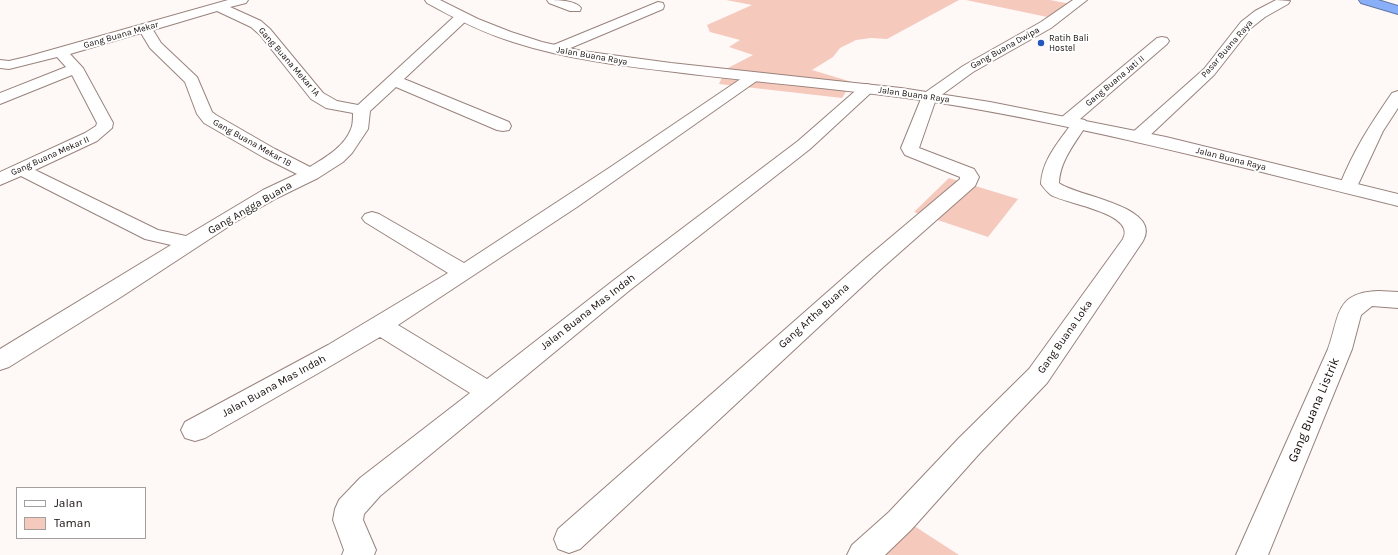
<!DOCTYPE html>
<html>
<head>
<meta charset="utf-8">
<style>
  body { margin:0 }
  #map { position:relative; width:1398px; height:555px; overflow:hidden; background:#fef9f7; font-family:Karla,sans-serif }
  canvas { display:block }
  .legend { position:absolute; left:16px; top:487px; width:130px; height:52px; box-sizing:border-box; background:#fff; border:1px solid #a29f9e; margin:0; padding:5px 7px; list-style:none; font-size:12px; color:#160e0c }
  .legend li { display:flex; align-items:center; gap:8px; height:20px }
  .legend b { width:20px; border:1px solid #a29f9e }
</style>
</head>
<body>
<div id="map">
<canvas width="1398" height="555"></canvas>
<ul class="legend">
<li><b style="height:5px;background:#fff"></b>Jalan</li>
<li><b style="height:11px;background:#f6c9bd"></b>Taman</li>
</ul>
</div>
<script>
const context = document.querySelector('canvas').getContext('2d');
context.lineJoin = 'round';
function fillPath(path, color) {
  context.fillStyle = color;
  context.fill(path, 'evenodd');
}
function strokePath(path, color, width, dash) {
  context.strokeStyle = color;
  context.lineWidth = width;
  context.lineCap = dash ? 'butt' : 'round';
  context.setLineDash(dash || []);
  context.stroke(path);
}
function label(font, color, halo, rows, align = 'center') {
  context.font = font + ' Karla,sans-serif';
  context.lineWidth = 4;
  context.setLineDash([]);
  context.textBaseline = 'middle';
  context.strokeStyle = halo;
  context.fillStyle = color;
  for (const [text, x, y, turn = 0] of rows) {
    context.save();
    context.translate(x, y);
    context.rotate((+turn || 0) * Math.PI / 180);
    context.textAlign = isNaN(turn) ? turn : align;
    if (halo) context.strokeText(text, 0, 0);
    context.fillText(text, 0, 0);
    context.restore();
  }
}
fillPath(new Path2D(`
  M726 0H959L887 39 871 38 856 40 840 48 833 57 812 70 852 82 842 98 719 84 726 69 753 55 729 47 740 40 710 32 707 25 752 5Z
  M966 0H1050L1071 4 1052 18Z
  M949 178 1018 199 988 237 914 212Z
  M905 520 959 555H872Z`), '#f6c9bd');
const street = new Path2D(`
  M228 0H248L246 3 230 7 261 21 270 29 323 93 337 101 358 105 457 14H467L469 17 467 20 404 79 509 122 511 126 509 130 503 131 497 130 396 87 370 111 368 129 352 153 343 162 318 178 277 198 237 221 121 297 9 367 0 370V349L171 245 145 239 21 176 0 185V172L85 133 96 126 97 123 72 75 0 104V93L66 67 57 57 9 69 0 68V60L9 61 26 57ZM217 11 251 27 260 35 311 99 326 108 353 113C353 118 353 125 351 129 344 147 326 157 310 167L275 149 216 115 212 112 197 77 161 43 153 30ZM141 33 150 48 185 82 197 114 204 123 263 157 297 174 263 190 186 236 158 230 35 170 97 141 112 128 113 123 83 68 70 54Z
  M547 0C557 0 575 0 581 8L580 11H570L549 3Z
  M1073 0H1087L1051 28 973 72 936 99 919 148 974 169 979 177 975 186 881 269 580 549 569 553 558 549 554 539 558 529 865 259 960 179V177L905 155 901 148 923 94 963 66 1041 22Z
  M1276 0 1290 1 1288 4 1265 17 1251 28 1214 75 1145 140 1139 141 1133 140 1130 136 1133 132 1204 69 1241 22 1255 11Z
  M658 2 663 3 664 6 663 9 561 52 556 53 551 52 549 49 551 46Z
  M1162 37 1167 38 1169 41 1167 44 1080 119 1085 120 1087 124C1076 142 1060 160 1059 183 1075 196 1163 206 1143 241L1047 383 979 454 911 530 885 555H847L852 545 889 512 959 438 1029 369 1123 239C1137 213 1066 204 1051 195 1047 192 1044 188 1041 184 1042 161 1057 144 1070 126L1062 125 1060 121 1062 117 1157 38Z
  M753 72 758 74 761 77 758 80 577 207 398 325 487 379 614 280 798 141 861 86 867 84 873 86 875 89 810 149 630 290 380 496 364 514 363 520 376 550 374 555H342L344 550 333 520 335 509 339 500 360 478 470 393 380 337 322 371 205 438 195 441 185 438 181 430 185 422 328 345 448 273 365 222 362 218 365 214 372 212 379 214 464 263 609 168 748 74Z
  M1398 91V108L1383 131 1355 191 1348 193 1341 191 1339 187C1353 151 1370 125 1392 93Z
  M1379 291 1398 292V308L1372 306 1361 315 1352 349 1268 555H1236L1328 349C1340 317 1334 292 1379 291Z`);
const secondary = new Path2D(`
  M425 0H440L478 19 511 32 542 42 582 51 671 63 901 88 990 102 1166 137 1398 194V206C1244 168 1091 127 934 102 848 89 761 83 675 72 621 66 566 59 513 42 483 33 454 18 427 3Z`);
const highway = new Path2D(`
  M1359 0H1378L1398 6V14L1361 3Z`);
strokePath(street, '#99837c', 2);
strokePath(secondary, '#99837c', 2);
strokePath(highway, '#6077a5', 2);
fillPath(street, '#fff');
fillPath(secondary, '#fff');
fillPath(highway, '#88aff8');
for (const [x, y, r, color] of [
  [1041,43,4,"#2356c3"]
]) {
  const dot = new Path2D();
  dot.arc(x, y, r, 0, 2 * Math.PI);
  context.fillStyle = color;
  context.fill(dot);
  strokePath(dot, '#fff', 1.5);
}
label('9px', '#160e0c', '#fff', [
  ["Gang Buana Mekar",121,35,-16],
  ["Gang Buana Dwipa",1005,48,-29],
  ["Pasar Buana Raya",1227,49,-49],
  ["Jalan Buana Raya",592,56,10],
  ["Gang Buana Mekar 1A",289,62,49],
  ["Gang Buana Jati II",1115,81,-40],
  ["Jalan Buana Raya",914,95,8],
  ["Gang Buana Mekar 1B",252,143,29],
  ["Gang Buana Mekar II",50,156,-24],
  ["Jalan Buana Raya",1231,159,14]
]);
label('9px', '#160e0c', '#fff', [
  ["Ratih Bali",1049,38],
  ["Hostel",1049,48]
], 'left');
label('11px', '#160e0c', '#fff', [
  ["Gang Angga Buana",250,208,-30],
  ["Jalan Buana Mas Indah",588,312,-38],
  ["Gang Artha Buana",814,316,-42],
  ["Gang Buana Loka",1065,337,-55],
  ["Jalan Buana Mas Indah",274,386,-29]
]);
label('13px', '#160e0c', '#fff', [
  ["Gang Buana Listrik",1314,410,-67]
]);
</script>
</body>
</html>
